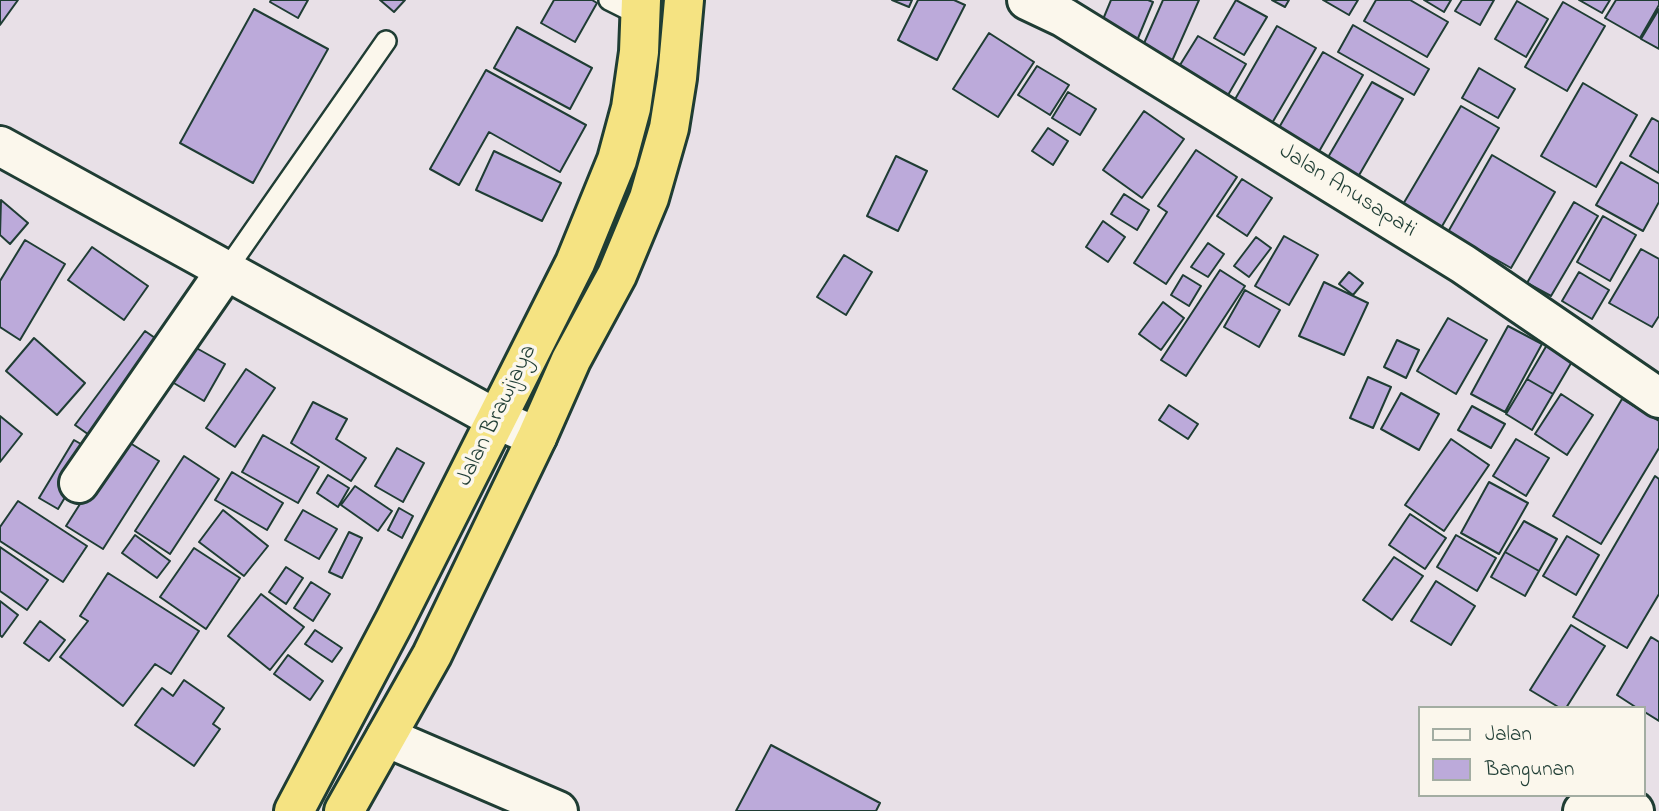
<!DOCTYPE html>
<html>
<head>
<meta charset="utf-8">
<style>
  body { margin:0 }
  #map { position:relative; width:1659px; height:811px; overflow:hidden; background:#e8e0e7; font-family:"Indie Flower",sans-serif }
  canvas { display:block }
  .legend { position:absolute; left:1418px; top:706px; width:228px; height:91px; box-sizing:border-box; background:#fbf7ec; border:2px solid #a3ada2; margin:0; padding:9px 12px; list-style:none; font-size:21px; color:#1f3d34 }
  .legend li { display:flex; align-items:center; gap:14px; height:35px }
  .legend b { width:35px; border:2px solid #a3ada2 }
</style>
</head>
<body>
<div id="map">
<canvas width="1659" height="811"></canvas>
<ul class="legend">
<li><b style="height:9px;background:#fbf7ec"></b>Jalan</li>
<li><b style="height:19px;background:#bcaada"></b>Bangunan</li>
</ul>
</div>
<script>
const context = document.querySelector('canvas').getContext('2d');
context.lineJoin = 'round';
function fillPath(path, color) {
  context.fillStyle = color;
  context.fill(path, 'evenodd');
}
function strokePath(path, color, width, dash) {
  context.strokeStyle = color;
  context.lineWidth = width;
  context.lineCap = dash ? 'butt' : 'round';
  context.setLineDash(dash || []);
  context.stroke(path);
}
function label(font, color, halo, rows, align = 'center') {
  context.font = font + ' "Indie Flower",sans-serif';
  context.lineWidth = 7;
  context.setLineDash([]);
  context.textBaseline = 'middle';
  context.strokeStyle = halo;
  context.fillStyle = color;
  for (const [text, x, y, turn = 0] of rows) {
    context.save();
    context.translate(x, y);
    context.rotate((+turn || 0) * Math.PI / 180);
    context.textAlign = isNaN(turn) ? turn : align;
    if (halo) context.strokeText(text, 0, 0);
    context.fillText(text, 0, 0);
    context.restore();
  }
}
const building = new Path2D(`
  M0 0H18L0 25Z
  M271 0H308L298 18 270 2Z
  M380 0H405L394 12Z
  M554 0H592L597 3 575 42 541 23Z
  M892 0H912L909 7Z
  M918 0H954L965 5 937 60 898 40Z
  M1111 0H1148L1153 2 1136 43 1099 29Z
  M1163 0H1199L1168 70 1138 57Z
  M1236 0 1267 17 1244 55 1214 38Z
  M1272 0H1289L1285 7Z
  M1323 0H1358L1349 15Z
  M1376 0H1410L1448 22 1427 57 1364 21Z
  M1424 0H1451L1444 12Z
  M1462 0H1494L1480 25 1455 11Z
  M1579 0H1610L1602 13Z
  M1616 0H1659V5L1640 38 1605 18Z
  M1517 1 1548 19 1526 57 1495 39Z
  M1563 2 1605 26 1567 91 1525 67Z
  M254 9 328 49 253 183 180 143Z
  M1659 9V49L1641 39Z
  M1353 25 1429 69 1414 95 1338 52Z
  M1277 26 1316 48 1268 130 1230 108Z
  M517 27 592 68 570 109 494 68Z
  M989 33 1034 62 998 117 953 89Z
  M1198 36 1246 64 1224 102 1175 73Z
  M1323 52 1363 75 1317 155 1277 131Z
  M1037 66 1069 85 1050 115 1018 95Z
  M1479 68 1515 89 1498 118 1462 98Z
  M486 70 586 125 560 172 489 132 459 185 430 169Z
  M1372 82 1403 99 1358 177 1327 159Z
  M1583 83 1637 115 1596 187 1541 156Z
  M1068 92 1096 109 1080 135 1052 118Z
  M1461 106 1499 128 1441 228 1402 206Z
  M1144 111 1184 139 1142 198 1103 170Z
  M1652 118 1659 122V173L1630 156Z
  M1048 128 1068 141 1053 165 1032 151Z
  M1196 150 1237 177 1166 284 1134 263 1167 212 1158 206Z
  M494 151 561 183 542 221 476 190Z
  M1492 155 1555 192 1511 268 1448 232Z
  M896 156 927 171 898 231 867 216Z
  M1621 162 1659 184V202L1643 231 1596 205Z
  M1242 179 1272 198 1247 236 1217 216Z
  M1124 194 1149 210 1137 230 1111 214Z
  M1 200 28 223 10 244 0 235Z
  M1574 202 1598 216 1551 296 1527 283Z
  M1603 216 1636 235 1610 281 1577 262Z
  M1103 221 1125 237 1108 262 1086 247Z
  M1284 236 1318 255 1289 305 1255 286Z
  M1256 237 1271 248 1249 277 1234 266Z
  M25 240 65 264 20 340 0 327V281Z
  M1208 243 1224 254 1208 277 1191 267Z
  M92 247 148 286 124 320 68 280Z
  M1641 249 1659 259V316L1652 327 1609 303Z
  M844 255 872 272 846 315 817 297Z
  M1220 270 1245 286 1186 376 1161 360Z
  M1349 272 1363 283 1353 295 1339 284Z
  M1579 272 1609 290 1592 319 1562 301Z
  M1183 275 1201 286 1189 306 1171 295Z
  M1324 282 1368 303 1344 355 1299 336Z
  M1245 290 1280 310 1259 347 1224 327Z
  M1163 302 1184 318 1161 350 1139 334Z
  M1448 318 1487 340 1456 394 1417 371Z
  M1508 326 1542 344 1505 412 1471 394Z
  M145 331 168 347 99 442 75 425Z
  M34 338 85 383 57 415 6 371Z
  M1551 338 1577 353 1553 394 1527 379Z
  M182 340 225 364 204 401 162 376Z
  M1397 340 1419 350 1406 378 1384 367Z
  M246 369 275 388 235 447 206 428Z
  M1368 377 1391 387 1373 428 1350 418Z
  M1527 379 1553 394 1532 430 1506 414Z
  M1401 393 1439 414 1419 450 1381 429Z
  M1561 394 1593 415 1567 455 1535 434Z
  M1622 399 1659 421V448L1601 544 1553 516Z
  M313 402 347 419 336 439 366 458 351 481 291 443Z
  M1169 405 1198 424 1188 439 1159 420Z
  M1472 406 1505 424 1491 448 1458 430Z
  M0 416 22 434 0 462Z
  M263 435 319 467 298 503 242 472Z
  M122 438 159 461 103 549 66 526Z
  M1451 439 1489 465 1444 531 1405 505Z
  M1516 439 1549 458 1526 496 1493 476Z
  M74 440 93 451 58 509 39 498Z
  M397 448 424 463 403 502 375 486Z
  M184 456 219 479 170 554 135 531Z
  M232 472 283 503 267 530 215 500Z
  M328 475 349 488 338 507 317 493Z
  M1655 476 1659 479V594L1627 648 1573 617Z
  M1489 482 1528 503 1499 554 1461 533Z
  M355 486 392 511 378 531 341 505Z
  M18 501 87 546 63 582 0 541V527Z
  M399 508 413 516 402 538 388 530Z
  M223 510 268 546 244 576 199 542Z
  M303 510 337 529 319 559 285 540Z
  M1410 514 1446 538 1425 569 1389 545Z
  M1524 521 1557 539 1539 571 1505 552Z
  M349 532 362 538 342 578 329 572Z
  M135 535 170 561 157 578 122 553Z
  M1456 535 1496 558 1477 591 1437 567Z
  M1567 536 1599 555 1576 595 1543 576Z
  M0 547 48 580 27 610 0 591Z
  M194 548 240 578 206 629 160 597Z
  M1505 552 1539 571 1525 596 1491 577Z
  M1394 557 1423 576 1392 620 1363 600Z
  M286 567 303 578 286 604 269 592Z
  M108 573 199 631 171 674 155 664 123 706 60 657 88 621 80 616Z
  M1436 581 1475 606 1451 645 1411 621Z
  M311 582 330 594 313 621 294 608Z
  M261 594 304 627 270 670 228 636Z
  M0 601 18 615 2 637 0 635Z
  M40 621 65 640 49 661 24 643Z
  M1571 625 1605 646 1566 708H1560L1530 690Z
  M315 630 342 648 332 662 305 644Z
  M1651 637 1659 642V721L1643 711V708H1637L1617 695Z
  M288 655 323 681 310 700 274 674Z
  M184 680 224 708 213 724 220 729 194 766 135 725 162 688 173 696Z
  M771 745 880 803 876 811H736Z`);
fillPath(building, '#bcaada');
strokePath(building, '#1f3d34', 2);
const service = new Path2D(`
  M609 0 641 16
  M227 269 386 41`);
const minor = new Path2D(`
  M1027 0 1063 17 1463 264 1659 398
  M0 146 498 420 537 437
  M79 483 227 269
  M386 737 558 811
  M1583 811C1598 800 1618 806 1634 811`);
const trunk = new Path2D(`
  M294 811 395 620 575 263 617 160 631 108 639 52 641 0
  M344 811 432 655 537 437 571 360 617 275 649 198 669 128 677 78 684 0`);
strokePath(service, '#1f3d34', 24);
strokePath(minor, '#1f3d34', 44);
strokePath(trunk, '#1f3d34', 44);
strokePath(service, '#fbf7ec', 19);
strokePath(minor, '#fbf7ec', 38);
strokePath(trunk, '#f5e382', 38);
label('23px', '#1f3d34', '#fbf7ec', [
  ["Jalan Anusapati",1347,192,32],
  ["Jalan Brawijaya",498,416,-64]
]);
</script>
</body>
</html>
